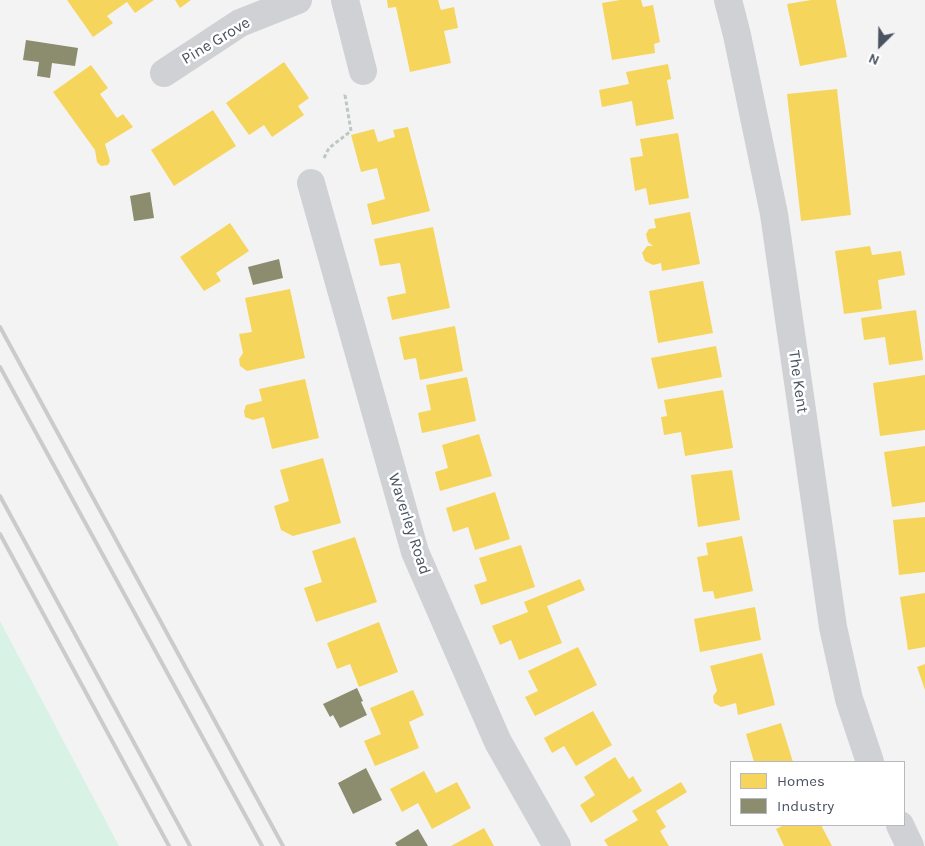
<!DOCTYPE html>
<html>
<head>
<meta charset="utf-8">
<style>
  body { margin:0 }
  #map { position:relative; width:925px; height:846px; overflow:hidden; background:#f4f3f3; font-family:Karla,sans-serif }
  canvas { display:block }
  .legend { position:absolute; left:730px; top:761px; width:175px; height:65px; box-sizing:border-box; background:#fff; border:1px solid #b6bac0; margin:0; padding:6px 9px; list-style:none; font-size:15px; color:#495361 }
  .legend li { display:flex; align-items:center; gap:10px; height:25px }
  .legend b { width:25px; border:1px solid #b6bac0 }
  .north { position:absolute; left:855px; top:20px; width:50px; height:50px; -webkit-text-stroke:4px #fff; paint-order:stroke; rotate:203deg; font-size:14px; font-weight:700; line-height:20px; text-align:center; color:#495361 }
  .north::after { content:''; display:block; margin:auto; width:18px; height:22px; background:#495361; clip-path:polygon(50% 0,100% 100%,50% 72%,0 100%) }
</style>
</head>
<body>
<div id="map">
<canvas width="925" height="846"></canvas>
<ul class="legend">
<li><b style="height:14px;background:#f6d55c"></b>Homes</li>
<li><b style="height:14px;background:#8c8c6e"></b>Industry</li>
</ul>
<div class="north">N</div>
</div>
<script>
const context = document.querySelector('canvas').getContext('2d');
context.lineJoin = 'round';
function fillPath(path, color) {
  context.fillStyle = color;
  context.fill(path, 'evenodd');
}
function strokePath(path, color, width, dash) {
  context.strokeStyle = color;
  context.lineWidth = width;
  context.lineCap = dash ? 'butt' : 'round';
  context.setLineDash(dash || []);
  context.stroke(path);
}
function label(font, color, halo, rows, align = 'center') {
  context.font = font + ' Karla,sans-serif';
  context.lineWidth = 5;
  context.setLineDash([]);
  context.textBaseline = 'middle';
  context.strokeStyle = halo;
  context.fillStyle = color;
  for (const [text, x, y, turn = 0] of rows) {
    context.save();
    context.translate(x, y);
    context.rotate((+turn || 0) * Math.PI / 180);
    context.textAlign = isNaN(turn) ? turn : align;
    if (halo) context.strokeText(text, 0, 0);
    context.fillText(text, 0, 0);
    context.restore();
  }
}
fillPath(new Path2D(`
  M0 621 119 846H0Z`), '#d8f2e5');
fillPath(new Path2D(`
  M67 0H154L135 13 127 2 107 16 113 23 93 37Z
  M175 0H191L180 8Z
  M387 0H438L441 10 454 7 458 28 444 31 451 63 410 72 396 7 388 8Z
  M620 0H641L643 7 653 5 660 42 654 44 655 53 612 60 602 3Z
  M811 0H836L847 57 800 66 787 4Z
  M284 62 309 98 298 106 304 115 272 137 264 125 249 135 226 103Z
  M668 64 671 79 667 80 674 119 636 126 632 101 602 107 599 90 629 84 626 72Z
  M91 65 108 88 100 94 117 118 123 114 133 127 105 144 110 161 108 165 101 166 97 162 95 150 53 92Z
  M837 89 851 215 801 221 787 94Z
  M213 110 236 146 174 186 151 150Z
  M408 127 430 211 372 225 367 204 385 199 377 168 361 172 351 135 374 129 378 142 395 137 393 130Z
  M678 133 689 198 649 205 646 188 635 191 630 158 643 156 640 139Z
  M690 212 700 264 662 271 661 263 653 265 645 261 642 253 647 246H653L648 242 646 234 649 229 656 228 654 219Z
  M230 223 249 251 216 273 221 281 204 291 180 257Z
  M433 227 450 308 392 320 387 297 406 293 400 263 380 266 374 239Z
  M870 246 872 255 901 251 905 275 878 280 882 309 844 314 835 251Z
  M703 281 713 333 658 343 649 291Z
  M290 289 305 358 247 371 240 366 239 359 243 353 239 334 252 332 245 298Z
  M916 310 923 360 889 365 885 337 864 340 861 318Z
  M455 326 463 371 420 380 416 358 404 360 399 337Z
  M716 346 722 377 658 389 651 358Z
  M925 375V430L880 436 873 383Z
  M467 377 476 421 422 433 418 413 431 410 426 385Z
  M305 379 319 438 272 449 264 417 253 420 245 417 244 411 246 405 262 401 259 389Z
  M723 390 733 448 685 456 681 432 664 435 661 417 667 416 664 400Z
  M479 434 492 476 440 491 435 472 448 468 442 445Z
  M925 446V502L892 507 884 452Z
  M323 458 341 523 293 536 281 530 274 506 289 501 280 470Z
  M732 470 740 520 698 527 691 475Z
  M495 492 510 539 475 550 468 527 453 532 446 508Z
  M925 517V572L899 575 893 520Z
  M742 536 753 591 715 599 713 591 703 592 697 557 708 555 706 543Z
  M355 537 377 602 316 622 304 588 322 582 312 551Z
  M521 545 535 587 481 605 474 585 487 581 479 558Z
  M580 579 585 590 547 606 562 643 519 660 511 640 500 645 492 626 528 612 524 602Z
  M925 593V647L908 650 900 597Z
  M755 607 761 640 700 652 694 619Z
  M379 622 398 672 359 687 350 664 337 669 327 643Z
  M578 647 597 685 535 716 525 697 538 691 528 671Z
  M762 653 775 705 738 715 736 703 721 707 714 703 713 696 717 691 710 666Z
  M925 664V690L917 667Z
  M413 690 424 715 409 722 419 748 375 766 364 741 381 734 370 708Z
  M593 711 612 745 576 766 564 746 552 753 544 738Z
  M781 723 793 762H754L746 734Z
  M615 757 629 779 633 776 642 791 591 823 580 805 595 795 584 777Z
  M424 771 436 793 457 782 471 808 432 829 418 803 402 812 390 789Z
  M681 782 687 792 656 811 666 827 660 831 669 846H608L604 840 638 820 632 811Z
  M784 825H821L832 846H784L776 829Z
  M484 828 494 846H451Z`), '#f6d55c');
fillPath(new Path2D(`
  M26 40 78 48 75 66 52 63 50 78 37 76 39 62 23 60Z
  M150 192 154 218 134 221 130 196Z
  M279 259 283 278 253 285 248 267Z
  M357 688 363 701 361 702 367 715 340 728 333 715 330 717 323 704Z
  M366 768 382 800 353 814 338 783Z
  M418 829 428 846H397L395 843Z`), '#8c8c6e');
strokePath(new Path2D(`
  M324 158 329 148 351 131 345 95 346 94`), '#bcc8c5', 3, [4, 2.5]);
strokePath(new Path2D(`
  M345 0 363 71
  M728 0 737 35 774 214 833 627 849 699 870 762
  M164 73 240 23 298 0
  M311 183 415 552 498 742 557 846
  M900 825 910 846`), '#cfd1d4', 28);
strokePath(new Path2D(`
  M0 327 283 846
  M0 367 262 846
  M0 496 190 846
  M0 534 169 846`), '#cacbcd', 4);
label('16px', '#495361', '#fff', [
  ["Pine Grove",216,41,-31],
  ["The Kent",798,382,82],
  ["Waverley Road",409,524,72]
]);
</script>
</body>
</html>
